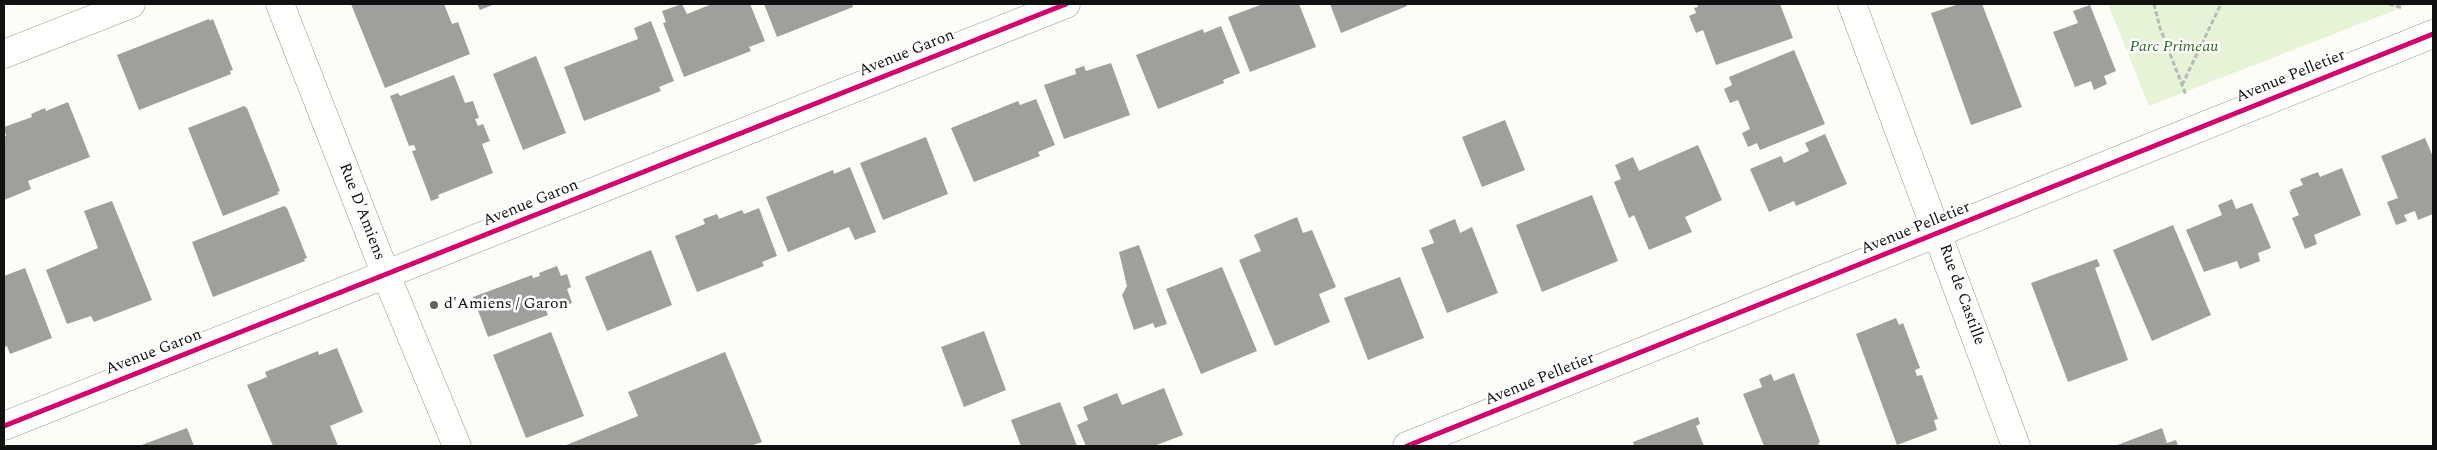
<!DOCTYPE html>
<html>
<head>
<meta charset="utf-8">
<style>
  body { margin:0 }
  #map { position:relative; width:2437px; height:450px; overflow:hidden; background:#fdfcf7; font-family:Spectral,serif }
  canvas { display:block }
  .frame { position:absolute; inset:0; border:5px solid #111; pointer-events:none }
</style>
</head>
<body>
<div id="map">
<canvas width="2437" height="450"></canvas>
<div class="frame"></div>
</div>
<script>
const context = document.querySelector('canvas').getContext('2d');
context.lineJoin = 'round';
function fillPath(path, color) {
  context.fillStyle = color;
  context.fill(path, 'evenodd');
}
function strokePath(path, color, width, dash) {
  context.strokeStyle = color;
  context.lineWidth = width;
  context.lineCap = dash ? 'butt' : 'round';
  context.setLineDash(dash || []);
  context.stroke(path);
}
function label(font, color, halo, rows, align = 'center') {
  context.font = font + ' Spectral,serif';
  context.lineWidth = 5;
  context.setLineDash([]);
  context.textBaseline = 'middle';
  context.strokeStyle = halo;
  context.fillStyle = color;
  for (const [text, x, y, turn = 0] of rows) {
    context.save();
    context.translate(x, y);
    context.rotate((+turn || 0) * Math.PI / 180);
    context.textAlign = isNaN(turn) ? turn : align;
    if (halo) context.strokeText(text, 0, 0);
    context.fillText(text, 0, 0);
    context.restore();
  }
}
fillPath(new Path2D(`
  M2108 4H2411L2149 106Z`), '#e7f3d7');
fillPath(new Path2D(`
  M351 4H444L452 24 458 22 470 54 385 88Z
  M477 4H495L480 10Z
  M682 4 687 14 712 4H750L765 41 749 47 751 51 684 77 663 23 666 22 662 11Z
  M764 4H852L853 7 777 37Z
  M1263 4H1299L1316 47 1250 72 1228 17Z
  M1330 4H1406L1407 6 1341 33Z
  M1697 4H1780L1793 38 1716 65 1703 30 1696 33 1689 16 1696 13 1694 8 1698 7Z
  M1959 4H1982L2022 107 1971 125 1931 13Z
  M2090 5 2116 71 2104 76 2107 84 2094 90 2091 81 2075 87 2053 32 2078 23 2073 11Z
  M209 19 210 21 213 19 233 70 230 71 231 74 139 110 117 55Z
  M651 21 674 81 659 87 661 91 584 121 564 67 638 39 634 28Z
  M1221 26 1240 73 1223 80 1224 83 1158 109 1136 55 1203 29 1204 33Z
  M1794 50 1825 124 1760 150 1757 143 1748 147 1742 133 1750 129 1738 100 1730 103 1724 89 1732 85 1729 77Z
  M536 56 566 133 523 150 493 74Z
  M1111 63 1130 115 1064 139 1044 85 1076 74 1075 69 1084 66 1086 71Z
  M454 75 465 103 473 101 479 118 475 119 478 126 483 124 490 141 482 144 493 173 438 195 439 198 431 201 412 151 416 150 414 145 409 146 390 96 398 93 400 96Z
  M1036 99 1055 145 1038 152 1040 156 974 182 951 128 1018 101 1020 105Z
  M68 102 90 157 28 181 31 189 4 200V137L6 136 4 127 32 117 31 114 45 108 46 111Z
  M244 106 247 108 280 191 277 192 279 194 223 216 188 128Z
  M1505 120 1525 170 1482 187 1462 137Z
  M1825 134 1847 184 1796 206 1794 201 1769 212 1750 169 1781 156 1784 163 1809 151 1805 143Z
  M926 137 948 194 883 220 860 163Z
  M2425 138 2433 157V214L2418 220 2415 211 2404 215 2407 221 2396 225 2387 202 2398 198 2381 156Z
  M1698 145 1722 200 1685 217 1692 232 1649 250 1634 215 1629 218 1614 182 1621 179 1615 165 1633 157 1639 171Z
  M850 167 876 232 855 240 849 227 788 252 766 197 833 170 834 174Z
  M2342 168 2361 215 2314 235 2317 244 2305 249 2292 218 2299 215 2289 191 2292 192 2290 190 2303 185 2300 179 2318 172 2320 177Z
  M1592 195 1618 261 1542 292 1516 225Z
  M2232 199 2236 209 2252 203 2271 248 2258 253 2260 261 2240 269 2237 261 2204 272 2186 230 2222 215 2218 205Z
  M112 201 152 300 94 322 91 316 67 324 46 270 98 248 84 211Z
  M284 206 287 208 307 258 304 259 305 261 213 297 192 242Z
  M759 208 777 256 762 262 764 266 697 292 675 236 705 224 703 219 717 214 719 219 742 210 744 214Z
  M1297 217 1303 233 1312 230 1336 287 1319 294 1330 322 1275 346 1239 260 1261 251 1254 235Z
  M1455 219 1460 233 1472 227 1498 293 1447 313 1421 248 1434 243 1429 230Z
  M2173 225 2211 315 2152 341 2113 250Z
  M1139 245 1167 324 1155 328 1153 323 1134 330 1122 295 1127 286 1119 252Z
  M651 250 672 305 607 331 585 277Z
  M2097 259 2100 266 2095 268 2128 360 2068 382 2031 283Z
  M557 266 561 276 567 274 571 287 567 289 572 303 554 309 549 297 542 300 548 315 488 337 473 297 532 275 533 278 540 276 539 273Z
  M1222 267 1257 351 1201 374 1166 289Z
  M25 268 52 338 10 354 7 346 4 347V276Z
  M1400 277 1424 338 1368 360 1344 298Z
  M1896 318 1899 325 1903 323 1920 368 1915 370 1917 376 1922 375 1938 419 1934 420 1937 430 1897 445 1856 334Z
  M984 331 1006 390 964 407 941 347Z
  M551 332 584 416 526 438 493 355Z
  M337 348 363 412 330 426 338 446H273L247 385 267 377 265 372 318 351 319 355Z
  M725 352 762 442 750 446H564L638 416 628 392Z
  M1794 373 1820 442 1818 443 1820 446H1764L1743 394 1762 387 1759 379 1771 374 1774 381Z
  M1164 388 1183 435 1154 446H1086L1077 425 1088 420 1083 407 1117 393 1122 405Z
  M1060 402 1077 446H1021L1011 420Z
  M1698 417 1700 424 1696 426 1704 446H1634L1633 442Z
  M187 428 194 446H139Z
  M2162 428 2167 443 2176 440 2178 446H2115Z`), '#a19f9c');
const minor = new Path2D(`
  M280 4 386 275 457 446
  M1852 4 2016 446
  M4 54 131 4
  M4 426 1066 4
  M1407 446 2433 34`);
strokePath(minor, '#979795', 29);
strokePath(new Path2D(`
  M2154 4 2160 28 2186 95
  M2389 4 2403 8
  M2182 85 2221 4`), '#b9b9b8', 3, [5, 2.5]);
strokePath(minor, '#fffffe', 28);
strokePath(new Path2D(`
  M4 426 1066 4
  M1407 446 2433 34`), '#d6006c', 5);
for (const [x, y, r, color] of [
  [434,305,5,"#646362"]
]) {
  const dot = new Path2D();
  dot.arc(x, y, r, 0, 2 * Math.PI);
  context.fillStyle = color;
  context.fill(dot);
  strokePath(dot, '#fff', 2);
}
label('italic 16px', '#2f6b1f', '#fff', [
  ["Parc Primeau",2174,48]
]);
label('16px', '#111', '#fff', [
  ["Avenue Garon",907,54,-22],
  ["Avenue Pelletier",2291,77,-22],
  ["Avenue Garon",531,204,-22],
  ["Rue D'Amiens",361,212,69],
  ["Avenue Pelletier",1916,229,-22],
  ["Rue de Castille",1961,295,70],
  ["Avenue Garon",154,353,-21],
  ["Avenue Pelletier",1540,380,-22]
]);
label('16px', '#111', '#fff', [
  ["d'Amiens / Garon",444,305]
], 'left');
</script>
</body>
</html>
